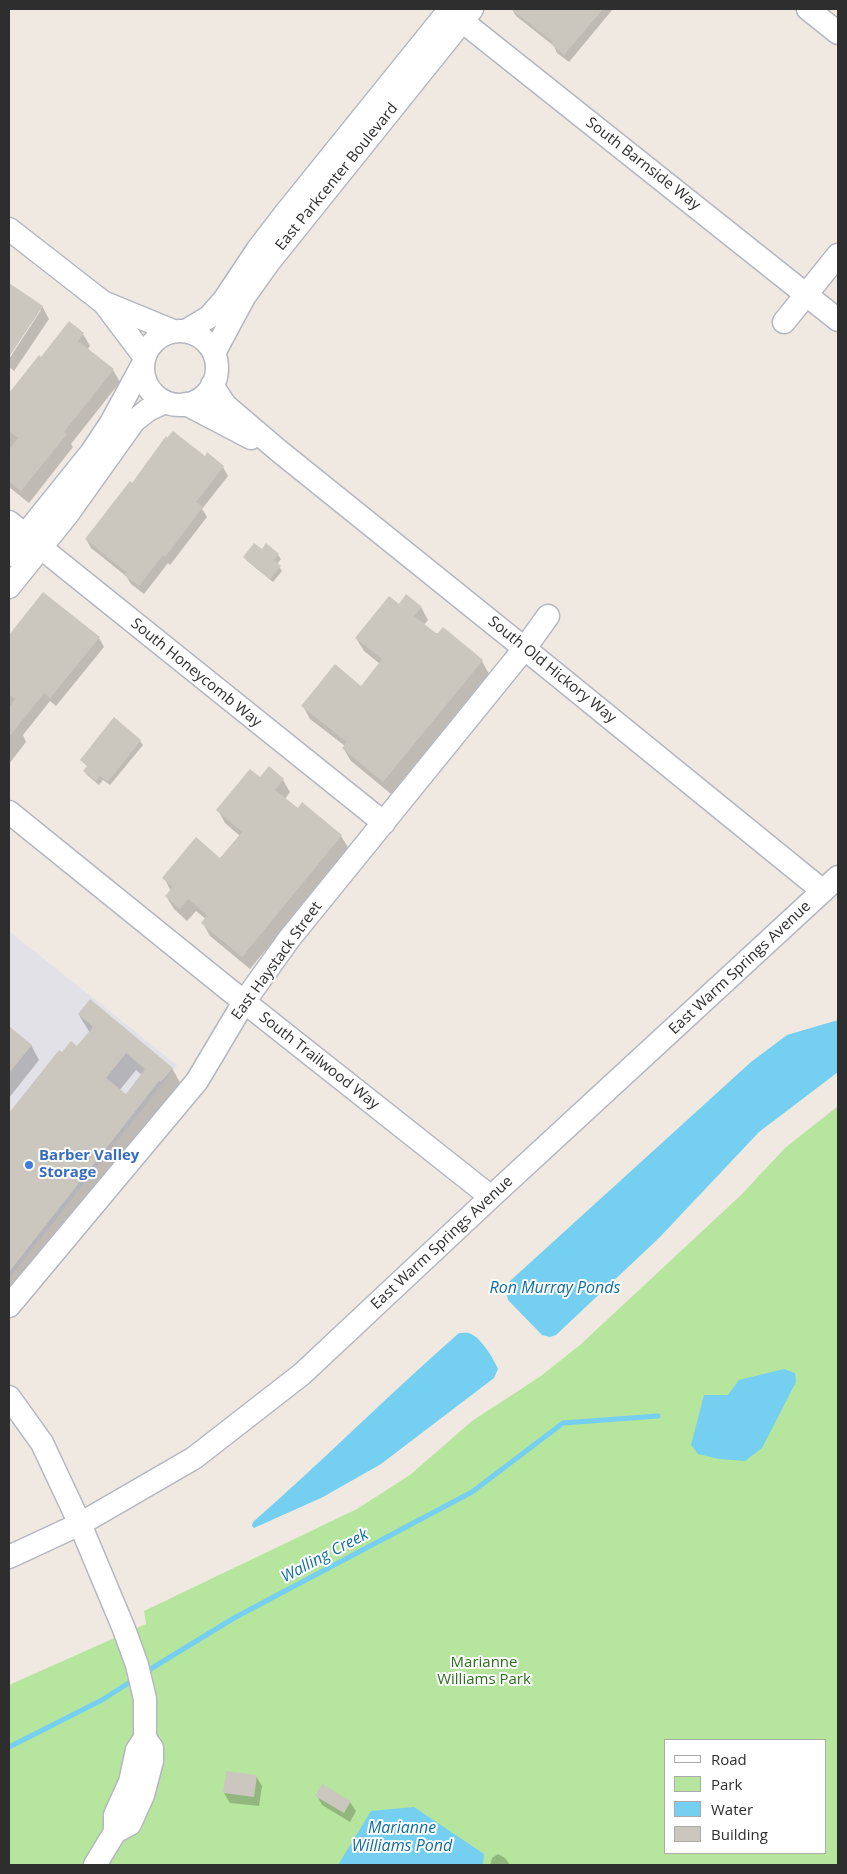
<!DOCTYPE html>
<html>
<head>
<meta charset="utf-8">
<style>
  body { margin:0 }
  #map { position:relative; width:847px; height:1874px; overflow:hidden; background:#efe9e1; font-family:"Open Sans",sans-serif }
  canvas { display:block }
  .frame { position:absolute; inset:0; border:10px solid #2e2e2e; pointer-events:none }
  .legend { position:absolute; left:664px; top:1739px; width:162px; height:115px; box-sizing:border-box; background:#fff; border:1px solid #ababab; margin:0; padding:6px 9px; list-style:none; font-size:15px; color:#2e2e2e }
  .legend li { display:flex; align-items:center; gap:10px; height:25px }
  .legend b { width:25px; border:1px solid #ababab }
</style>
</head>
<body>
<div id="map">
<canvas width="847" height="1874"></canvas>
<div class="frame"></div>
<ul class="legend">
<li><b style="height:6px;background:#fff"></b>Road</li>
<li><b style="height:14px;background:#b6e59e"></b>Park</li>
<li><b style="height:14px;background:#75cff0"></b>Water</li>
<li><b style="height:14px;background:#cbc7bf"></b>Building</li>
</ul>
</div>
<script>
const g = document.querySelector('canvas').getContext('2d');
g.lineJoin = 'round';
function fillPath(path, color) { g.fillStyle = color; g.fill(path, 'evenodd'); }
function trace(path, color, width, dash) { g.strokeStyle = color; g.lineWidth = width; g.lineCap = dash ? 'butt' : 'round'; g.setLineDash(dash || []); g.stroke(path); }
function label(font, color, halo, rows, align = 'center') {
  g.font = font + ' "Open Sans",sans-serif'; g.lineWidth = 4; g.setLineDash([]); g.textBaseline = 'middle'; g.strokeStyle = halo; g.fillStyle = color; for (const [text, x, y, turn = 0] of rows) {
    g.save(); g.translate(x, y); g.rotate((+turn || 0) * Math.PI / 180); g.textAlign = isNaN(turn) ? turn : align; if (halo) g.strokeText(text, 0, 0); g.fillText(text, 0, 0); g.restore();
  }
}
const industrial = new Path2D(`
  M 9,931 L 177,1065 L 9,1279 Z`);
const green = new Path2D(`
  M 838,1106 L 838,1865 L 9,1865 L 9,1685 L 146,1624 L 144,1611 L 357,1509 L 410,1475 L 472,1421 L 541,1376 L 580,1345 L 741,1195 L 785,1148 ZM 666,1740 L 826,1740 L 826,1853 L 666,1853 Z`);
const water = new Path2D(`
  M 838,1020 L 838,1072 L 759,1132 L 659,1238 L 556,1335 L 550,1337 L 542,1335 L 508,1300 L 506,1291 L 510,1281 L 751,1062 L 787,1035 Z
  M 459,1333 C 463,1333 468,1332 471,1334 C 481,1338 494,1359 498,1369 L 494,1378 L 381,1464 L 323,1497 L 254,1528 L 252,1526 L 253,1522 C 323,1461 389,1394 459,1333 Z
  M 784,1369 L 795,1373 L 796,1382 L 762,1448 L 745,1461 L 719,1459 L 698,1454 L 691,1445 L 704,1395 L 728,1395 L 739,1380 Z
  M 414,1807 L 484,1854 L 483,1865 L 338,1865 L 371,1811 Z`);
const shadow = new Path2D(`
  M 512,9 L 613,9 L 569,62 L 557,53 L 554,46 L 516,16 Z
  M 9,285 L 42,306 L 49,319 L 14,371 L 9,367 L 9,359 L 41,310 L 38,310 L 9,354 Z
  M 83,334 L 90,346 L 87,350 L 113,370 L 120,382 L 71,444 L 73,447 L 29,503 L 9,487 L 9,395 L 39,357 L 41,359 Z
  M 207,454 L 223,467 L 228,476 L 202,509 L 207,517 L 170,565 L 168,563 L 144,594 L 131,584 L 126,576 L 91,548 L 86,539 L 133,485 L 205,458 Z
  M 266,545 L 278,555 L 281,559 L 277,564 L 282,571 L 273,582 L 247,561 L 244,557 L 262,550 Z
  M 43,594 L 99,638 L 104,647 L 56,706 L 50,701 L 23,735 L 26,742 L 9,764 L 9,637 Z
  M 399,606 L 421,607 L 428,620 L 424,625 L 436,634 L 482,661 L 489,674 L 391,794 L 351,761 L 343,748 L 345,746 L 310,719 L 303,706 L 361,687 L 380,664 L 364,651 L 356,638 Z
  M 140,741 L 143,745 L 110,785 L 103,780 L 99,785 L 87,775 L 85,771 L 88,767 L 82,761 Z
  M 260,779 L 283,780 L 290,792 L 285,799 L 298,810 L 341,836 L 349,849 L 250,969 L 210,936 L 203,923 L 206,919 L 196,911 L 187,921 L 174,909 L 166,896 L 171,891 L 164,878 L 221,860 L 240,836 L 225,823 L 218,810 Z
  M 79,1015 L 172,1068 L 182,1086 L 9,1302 L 9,1115 L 60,1052 L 62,1054 L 77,1048 L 90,1033 ZM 136,1070 L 142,1075 L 126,1096 L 119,1091 Z
  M 9,1028 L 31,1045 L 39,1060 L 9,1098 Z
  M 256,1776 L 262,1786 L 259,1806 L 230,1803 L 224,1793 Z
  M 317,1796 L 350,1802 L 356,1811 L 350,1822 L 322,1805 Z
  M 498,1854 L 505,1858 L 510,1865 L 490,1865 L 492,1858 Z`);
const stream = new Path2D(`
  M 144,1673 L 234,1618 L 472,1492 L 563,1423 L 658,1416
  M 9,1747 L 102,1700 L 135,1679`);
const building = new Path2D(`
  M 511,9 L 603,9 L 564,55 L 551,44 L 553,42 Z
  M 9,283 L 43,306 L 9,357 Z
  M 69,321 L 84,333 L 78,341 L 114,369 L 64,432 L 67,434 L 21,491 L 9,481 L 9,450 L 18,438 L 9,431 L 9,393 L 39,355 L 41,357 Z
  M 173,431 L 205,456 L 207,452 L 224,466 L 196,502 L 203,507 L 165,557 L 163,555 L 139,586 L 124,575 L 126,572 L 85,539 L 130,481 L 132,483 L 166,436 L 167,438 Z
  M 254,543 L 262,549 L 266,543 L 279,554 L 274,560 L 281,566 L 270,579 L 243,557 Z
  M 43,592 L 100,637 L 50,698 L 44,693 L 9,737 L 9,708 L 15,699 L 9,694 L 9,635 Z
  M 406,594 L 422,607 L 414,616 L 436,633 L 438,633 L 443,627 L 483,660 L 383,782 L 342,748 L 347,742 L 301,706 L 335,664 L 361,686 L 382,659 L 355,638 L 389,596 L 399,604 Z
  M 114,717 L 141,740 L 108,782 L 100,776 L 96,781 L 83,771 L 87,766 L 80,760 Z
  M 269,766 L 284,779 L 275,790 L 298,808 L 302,802 L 342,835 L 242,957 L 201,923 L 207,915 L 188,899 L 180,909 L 165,896 L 173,887 L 162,878 L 196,837 L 220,858 L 242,832 L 216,810 L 250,769 L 260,777 Z
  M 90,999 L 173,1068 L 161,1082 L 159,1081 L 9,1272 L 9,1113 L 59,1050 L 62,1052 L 71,1041 L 77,1046 L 93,1027 L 78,1014 ZM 126,1053 L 145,1069 L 126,1094 L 106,1078 Z
  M 9,1026 L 32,1045 L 9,1073 Z
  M 226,1771 L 257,1775 L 254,1797 L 223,1793 Z
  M 322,1784 L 351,1801 L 344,1813 L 315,1796 Z`);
const minor = new Path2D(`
  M 447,9 L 838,320
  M 808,9 L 838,33
  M 9,229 L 104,303 L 144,356
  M 105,303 L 173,331
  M 784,322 L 838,255
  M143 368a37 37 0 1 1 74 0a37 37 0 1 1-74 0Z
  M 186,331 L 209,317 L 224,300 L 258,249 L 284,215 L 450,9
  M 214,353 L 244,297 L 269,262 L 472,9
  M 212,385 L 225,405 L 279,451 L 540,661 L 823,891
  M 186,404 L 251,438
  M 9,522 L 384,823
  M 9,555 L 91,453 L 111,423 L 143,364
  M 9,587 L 67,515 L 134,421 L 148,410 L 165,402
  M 9,812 L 228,989 L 491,1197
  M 9,1306 L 197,1081 L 244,1002 L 289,939 L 525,648 L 548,616
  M 9,1397 L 42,1443 L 80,1524 L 124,1629 L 137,1665 L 145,1699 L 145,1738 L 137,1750 L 130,1782 L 115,1815 L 115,1832 L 95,1865
  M 9,1557 L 80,1524 L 194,1458 L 302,1374 L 491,1197 L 838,877
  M 115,1832 L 130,1824 L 143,1795 L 152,1761 L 152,1748 L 145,1738`);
const markers = [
  [29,1165,5,"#3f7fe0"]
];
const streetNames = [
  ["South Barnside Way",643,164,38],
  ["East Parkcenter Boulevard",337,177,-51],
  ["South Old Hickory Way",552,670,39],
  ["South Honeycomb Way",196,673,39],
  ["East Haystack Street",277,961,-54],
  ["East Warm Springs Avenue",740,968,-43],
  ["South Trailwood Way",319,1061,38],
  ["East Warm Springs Avenue",442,1243,-43]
];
const shopNames = [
  ["Barber Valley",39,1156],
  ["Storage",39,1173]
];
const parkNames = [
  ["Marianne",484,1663],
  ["Williams Park",484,1680]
];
const waterNames = [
  ["Ron Murray Ponds",555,1288],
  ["Walling Creek",325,1556,-28],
  ["Marianne",402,1828],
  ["Williams Pond",402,1846]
];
fillPath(industrial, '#e3e1e8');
fillPath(green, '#b6e59e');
fillPath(water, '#75cff0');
fillPath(shadow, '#0003');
trace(stream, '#75cff0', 5);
fillPath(building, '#cbc7bf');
trace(minor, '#b4b7c1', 25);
trace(minor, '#fff', 22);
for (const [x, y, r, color] of markers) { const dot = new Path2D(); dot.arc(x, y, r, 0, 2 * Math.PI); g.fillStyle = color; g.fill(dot); trace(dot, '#fff', 2); }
label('15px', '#2e2e2e', '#fff', streetNames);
label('bold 15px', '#366cbe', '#fff', shopNames, 'left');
label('15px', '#2c6e1b', '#fff', parkNames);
label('italic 16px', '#0d6fa3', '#fff', waterNames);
</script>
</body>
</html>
